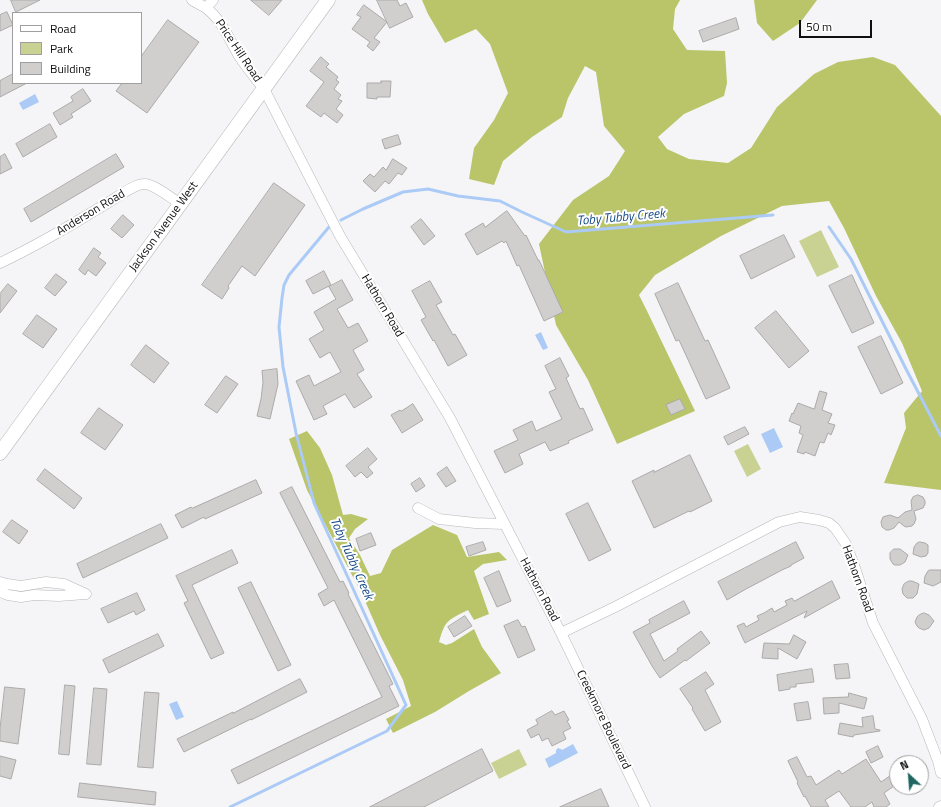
<!DOCTYPE html>
<html>
<head>
<meta charset="utf-8">
<style>
  body { margin:0 }
  #map { position:relative; width:941px; height:807px; overflow:hidden; background:#f5f5f7; font-family:"Titillium Web",sans-serif }
  canvas { display:block }
  .legend { position:absolute; left:12px; top:12px; width:130px; height:72px; box-sizing:border-box; background:#fff; border:1px solid #9f9f9f; margin:0; padding:5px 7px; list-style:none; font-size:12px; color:#0f0f10 }
  .legend li { display:flex; align-items:center; gap:8px; height:20px }
  .legend b { width:20px; border:1px solid #9f9f9f }
  .north { position:absolute; left:889px; top:755px; width:40px; height:40px; box-sizing:border-box; background:#fff; border:1px solid #9f9f9f; border-radius:50%; rotate:334deg; font-size:11px; font-weight:700; line-height:16px; text-align:center; color:#0f0f10 }
  .north::after { content:''; display:block; margin:auto; width:14px; height:18px; background:#1d6760; clip-path:polygon(50% 0,100% 100%,50% 72%,0 100%) }
  .scale { position:absolute; left:799px; top:20px; width:73px; height:18px; box-sizing:border-box; border:2px solid #0f0f10; border-top:0; padding-left:5px; font-size:12px; line-height:14px; white-space:nowrap; color:#0f0f10; -webkit-text-stroke:3px #fff; paint-order:stroke }
</style>
</head>
<body>
<div id="map">
<canvas width="941" height="807"></canvas>
<ul class="legend">
<li><b style="height:5px;background:#fff"></b>Road</li>
<li><b style="height:11px;background:#cad293"></b>Park</li>
<li><b style="height:11px;background:#d1cfce"></b>Building</li>
</ul>
<div class="north">N</div>
<div class="scale">50 m</div>
</div>
<script>
const g = document.querySelector('canvas').getContext('2d');
g.lineJoin = 'round';
function fillPath(path, color) { g.fillStyle = color; g.fill(path, 'evenodd'); }
function trace(path, color, width, dash) { g.strokeStyle = color; g.lineWidth = width; g.lineCap = dash ? 'butt' : 'round'; g.setLineDash(dash || []); g.stroke(path); }
function label(font, color, halo, rows, align = 'center') {
  g.font = font + ' "Titillium Web",sans-serif'; g.lineWidth = 4; g.setLineDash([]); g.textBaseline = 'middle'; g.strokeStyle = halo; g.fillStyle = color; for (const [text, x, y, turn = 0] of rows) {
    g.save(); g.translate(x, y); g.rotate((+turn || 0) * Math.PI / 180); g.textAlign = isNaN(turn) ? turn : align; if (halo) g.strokeText(text, 0, 0); g.fillText(text, 0, 0); g.restore();
  }
}
const green = new Path2D(`
  M 821,230 L 839,267 L 817,277 L 799,241 Z
  M 748,444 L 761,469 L 747,477 L 734,451 Z
  M 519,749 L 527,765 L 499,779 L 491,763 Z`);
const forest = new Path2D(`
  M 422,0 L 680,0 L 675,9 L 673,29 L 687,50 L 725,51 L 727,83 L 724,96 L 684,114 L 658,137 L 667,149 L 689,159 L 728,163 L 751,148 L 777,107 L 814,74 L 838,62 L 873,57 L 895,65 L 941,116 L 941,490 L 884,483 L 906,428 L 904,413 L 922,391 L 902,343 L 876,296 L 844,228 L 829,201 L 782,206 L 721,236 L 655,275 L 639,295 L 648,313 L 695,411 L 617,444 L 588,380 L 556,325 L 539,244 L 573,200 L 609,176 L 625,151 L 604,126 L 596,72 L 585,66 L 568,98 L 562,117 L 532,137 L 503,161 L 494,185 L 469,179 L 474,148 L 494,120 L 508,93 L 490,44 L 476,29 L 445,43 L 428,14 Z
  M 754,0 L 817,0 L 800,23 L 773,41 L 757,23 Z
  M 307,431 L 320,448 L 332,475 L 343,515 L 351,514 L 368,519 L 355,529 L 349,538 L 360,555 L 370,576 L 381,573 L 392,550 L 433,525 L 457,535 L 467,557 L 499,552 L 507,560 L 483,564 L 474,571 L 489,614 L 474,620 L 468,610 C 448,620 445,620 439,642 L 446,645 L 452,643 L 474,629 L 482,647 L 501,673 L 469,691 L 435,712 L 393,733 L 386,719 L 411,706 L 403,680 L 380,635 L 362,594 L 307,490 L 289,439 Z`);
const water = new Path2D(`
  M 35,94 L 39,102 L 23,110 L 19,103 Z
  M 541,332 L 548,348 L 543,350 L 535,335 Z
  M 774,428 L 783,447 L 770,453 L 761,434 Z
  M 177,701 L 184,717 L 176,720 L 169,704 Z
  M 573,744 L 578,753 L 549,768 L 545,759 L 556,753 L 556,750 L 558,748 L 561,749 L 562,750 Z`);
const stream = new Path2D(`
  M 341,220 L 363,209 L 403,192 L 428,189 L 458,196 L 500,201 L 522,212 L 566,232 L 773,215
  M 829,227 L 851,259 L 906,369 L 941,436
  M 230,807 L 387,731 L 406,705 L 314,503 L 296,433 L 283,367 L 279,327 L 282,298 L 284,285 L 289,275 L 329,227`);
const building = new Path2D(`
  M 11,0 L 40,0 L 16,12 Z
  M 251,0 L 282,0 L 269,15 Z
  M 377,0 L 397,0 L 400,6 L 406,3 L 413,17 L 390,28 Z
  M 364,5 L 387,22 L 374,38 L 380,42 L 373,51 L 367,46 L 370,42 L 352,29 L 361,17 L 357,15 Z
  M 7,12 L 13,25 L 0,31 L 0,15 Z
  M 736,18 L 739,29 L 703,42 L 699,31 Z
  M 168,20 L 199,42 L 147,113 L 116,91 L 122,83 L 141,83 L 141,57 Z
  M 321,57 L 329,64 L 326,67 L 338,77 L 336,80 L 339,82 L 334,89 L 341,95 L 338,99 L 342,101 L 336,109 L 343,115 L 337,123 L 324,113 L 321,117 L 306,106 L 324,82 L 310,71 Z
  M 13,74 L 13,83 L 27,83 L 0,97 L 0,81 Z
  M 381,81 L 391,81 L 390,97 L 377,97 L 377,99 L 367,98 L 367,83 L 381,83 Z
  M 83,89 L 91,101 L 71,114 L 73,117 L 60,125 L 53,113 L 73,101 L 71,97 Z
  M 50,124 L 57,137 L 23,157 L 16,144 Z
  M 398,135 L 401,144 L 385,149 L 382,140 Z
  M 5,154 L 12,168 L 0,174 L 0,157 Z
  M 116,154 L 124,167 L 31,222 L 24,209 Z
  M 393,159 L 407,168 L 402,175 L 398,173 L 389,184 L 385,181 L 375,192 L 363,181 L 370,174 L 374,177 L 383,167 L 386,170 Z
  M 274,183 L 305,205 L 255,276 L 242,266 L 228,286 L 229,288 L 222,299 L 202,285 Z
  M 507,211 L 525,236 L 526,235 L 538,260 L 539,260 L 563,312 L 544,321 L 519,265 L 517,266 L 506,241 L 504,243 L 502,241 L 477,255 L 465,234 L 483,223 L 485,227 Z
  M 123,215 L 134,225 L 122,238 L 111,229 Z
  M 421,219 L 435,236 L 424,245 L 411,227 Z
  M 784,235 L 795,257 L 751,279 L 740,256 Z
  M 94,248 L 101,253 L 98,257 L 106,263 L 96,276 L 88,270 L 85,275 L 79,270 Z
  M 324,271 L 331,285 L 313,294 L 306,281 Z
  M 56,274 L 67,282 L 55,296 L 45,288 Z
  M 852,275 L 874,323 L 852,333 L 829,286 Z
  M 342,280 L 353,300 L 337,309 L 348,328 L 358,323 L 368,341 L 353,350 L 364,370 L 357,374 L 372,397 L 354,408 L 345,394 L 323,406 L 327,414 L 314,420 L 296,381 L 309,375 L 314,386 L 341,372 L 330,352 L 320,358 L 309,339 L 324,330 L 314,312 L 336,299 L 329,287 Z
  M 430,281 L 442,302 L 436,305 L 453,335 L 455,334 L 467,355 L 448,366 L 434,340 L 433,341 L 421,320 L 426,317 L 412,291 Z
  M 678,283 L 705,341 L 708,340 L 730,388 L 706,399 L 679,340 L 676,341 L 655,294 Z
  M 8,284 L 17,291 L 0,313 L 0,294 Z
  M 776,311 L 809,351 L 789,368 L 755,328 Z
  M 37,315 L 57,329 L 43,348 L 23,334 Z
  M 881,336 L 903,383 L 881,394 L 858,347 Z
  M 146,345 L 169,363 L 154,383 L 131,365 Z
  M 560,358 L 569,376 L 566,378 L 580,409 L 583,408 L 593,430 L 568,441 L 569,443 L 550,451 L 545,442 L 519,454 L 523,464 L 505,473 L 494,451 L 518,440 L 513,430 L 532,421 L 536,431 L 562,419 L 549,392 L 556,389 L 545,366 Z
  M 277,369 L 278,384 L 270,419 L 257,416 L 261,399 L 263,382 L 262,371 Z
  M 226,376 L 238,384 L 217,413 L 205,405 Z
  M 820,391 L 827,393 L 822,410 L 832,414 L 828,423 L 835,425 L 831,435 L 828,433 L 824,443 L 820,442 L 815,456 L 805,452 L 804,454 L 797,452 L 803,435 L 799,433 L 801,426 L 789,421 L 792,413 L 793,414 L 798,403 L 814,409 Z
  M 680,399 L 685,409 L 671,415 L 666,405 Z
  M 413,404 L 423,420 L 402,433 L 391,415 L 400,410 L 401,411 Z
  M 99,408 L 123,425 L 105,450 L 81,433 Z
  M 745,427 L 749,434 L 728,445 L 724,437 Z
  M 368,448 L 377,459 L 368,467 L 373,473 L 367,478 L 361,472 L 355,477 L 346,466 Z
  M 690,455 L 712,501 L 690,512 L 689,511 L 654,528 L 632,481 L 654,470 L 654,472 Z
  M 447,467 L 456,481 L 446,487 L 437,474 Z
  M 45,469 L 82,498 L 74,509 L 37,480 Z
  M 420,478 L 425,486 L 416,492 L 411,484 Z
  M 256,480 L 262,493 L 205,519 L 204,517 L 182,528 L 175,515 L 191,507 L 192,508 Z
  M 292,487 L 340,582 L 343,581 L 349,593 L 348,594 L 393,684 L 389,686 L 399,706 L 238,784 L 231,770 L 382,697 L 334,600 L 324,606 L 318,594 L 328,588 L 280,493 Z
  M 918,495 L 923,497 L 925,501 L 925,504 L 923,508 L 914,511 L 916,519 L 914,524 L 912,526 L 906,527 L 904,526 L 899,522 L 894,528 L 889,530 L 886,530 L 882,527 L 881,522 L 883,517 L 886,516 L 890,515 L 898,518 L 905,512 L 912,510 L 911,501 L 913,497 Z
  M 588,503 L 611,550 L 589,561 L 566,514 Z
  M 12,520 L 28,531 L 19,544 L 3,532 Z
  M 161,524 L 168,538 L 83,578 L 77,564 Z
  M 371,533 L 376,545 L 360,551 L 356,539 Z
  M 483,542 L 486,550 L 469,556 L 466,547 Z
  M 796,542 L 804,558 L 791,565 L 791,566 L 782,570 L 746,589 L 727,600 L 718,582 Z
  M 920,542 L 925,543 L 928,545 L 928,553 L 926,556 L 921,557 L 913,554 L 914,547 L 917,543 Z
  M 894,549 L 900,549 L 908,555 L 905,562 L 900,565 L 895,565 L 893,564 L 890,559 L 890,553 Z
  M 232,550 L 238,563 L 192,585 L 224,653 L 211,659 L 184,603 L 188,601 L 176,576 Z
  M 930,570 L 941,570 L 941,582 L 933,586 L 924,583 L 925,576 L 928,571 Z
  M 499,571 L 511,601 L 497,607 L 484,578 Z
  M 832,581 L 840,598 L 804,618 L 807,611 L 745,643 L 737,626 L 744,623 L 746,627 L 759,620 L 757,616 L 764,613 L 772,608 L 774,612 L 787,605 L 785,601 L 792,598 L 794,601 Z
  M 909,581 L 912,581 L 919,584 L 917,594 L 913,598 L 907,598 L 903,594 L 902,589 L 904,584 Z
  M 251,582 L 291,665 L 278,671 L 238,588 Z
  M 137,593 L 145,610 L 136,615 L 134,611 L 108,623 L 101,609 Z
  M 684,601 L 690,613 L 650,634 L 664,661 L 678,651 L 677,649 L 701,631 L 710,643 L 686,661 L 685,660 L 660,678 L 652,666 L 633,632 L 650,623 L 649,620 Z
  M 924,613 L 929,615 L 934,621 L 929,628 L 924,630 L 919,628 L 917,626 L 915,622 L 917,617 L 919,615 Z
  M 465,616 L 472,626 L 454,637 L 448,627 Z
  M 518,620 L 522,627 L 525,626 L 535,650 L 518,658 L 504,626 Z
  M 158,634 L 164,646 L 109,673 L 103,660 Z
  M 794,635 L 806,642 L 797,659 L 778,648 L 778,659 L 762,658 L 764,643 L 789,644 Z
  M 848,664 L 850,678 L 836,679 L 834,665 Z
  M 812,669 L 814,682 L 796,684 L 796,687 L 790,687 L 790,689 L 779,691 L 777,675 Z
  M 706,672 L 714,684 L 705,690 L 721,722 L 705,731 L 692,709 L 693,708 L 680,689 Z
  M 300,679 L 307,692 L 251,720 L 251,719 L 184,752 L 177,739 L 233,712 L 233,713 Z
  M 65,685 L 75,686 L 69,755 L 59,754 Z
  M 5,687 L 25,689 L 18,744 L 0,741 L 0,729 Z
  M 94,688 L 107,689 L 101,765 L 87,764 Z
  M 145,692 L 159,693 L 153,768 L 138,767 Z
  M 849,693 L 867,698 L 864,709 L 839,703 L 839,713 L 824,714 L 823,698 L 848,697 Z
  M 808,702 L 811,719 L 797,721 L 794,704 Z
  M 552,711 L 555,715 L 564,711 L 569,720 L 567,721 L 571,728 L 563,732 L 566,739 L 552,746 L 548,738 L 542,741 L 539,734 L 531,738 L 527,730 L 538,724 L 536,720 Z
  M 873,716 L 875,729 L 880,730 L 880,731 L 854,735 L 853,737 L 838,734 L 840,723 L 863,727 L 862,718 Z
  M 878,746 L 883,757 L 871,763 L 866,752 Z
  M 482,749 L 493,771 L 424,807 L 370,807 Z
  M 0,756 L 16,760 L 11,779 L 0,776 Z
  M 797,757 L 807,777 L 811,776 L 816,785 L 839,770 L 842,774 L 866,759 L 881,782 L 897,771 L 897,784 L 884,793 L 890,804 L 886,807 L 874,807 L 872,802 L 865,807 L 851,807 L 839,791 L 825,800 L 829,807 L 811,807 L 805,796 L 804,797 L 797,783 L 798,782 L 788,761 Z
  M 80,783 L 156,792 L 155,805 L 78,797 Z
  M 601,789 L 609,807 L 560,807 Z`);
const street = new Path2D(`
  M 192,0 C 196,3 202,5 206,8 C 222,20 229,39 239,56 C 247,68 255,78 264,89 L 340,236 L 450,418 L 561,633 L 645,807
  M 206,8 L 213,0
  M 0,263 C 36,246 70,226 104,205 C 114,200 133,184 144,184 C 153,183 172,199 181,204
  M 418,508 L 439,519 L 475,523 L 504,524
  M 0,582 L 7,584 L 21,586 L 46,582 L 64,584 L 86,594
  M 0,592 L 8,595 L 21,597 L 34,595 L 59,596 L 85,594
  M 561,633 L 615,607 L 779,522 L 800,517 L 819,520 L 829,523 L 835,528 L 846,544 L 855,568 L 873,623 L 922,719 L 938,761 L 941,773
  M 939,807 L 941,806`);
const secondary = new Path2D(`
  M 0,453 L 328,0`);
const streetNames = [
  ["Price Hill Road",238,51,56],
  ["Anderson Road",91,213,-31],
  ["Jackson Avenue West",164,227,-54],
  ["Hathorn Road",382,306,59],
  ["Hathorn Road",857,579,70],
  ["Hathorn Road",539,590,62],
  ["Creekmore Boulevard",603,720,64]
];
const waterNames = [
  ["Toby Tubby Creek",621,218,-5],
  ["Toby Tubby Creek",351,559,66]
];
fillPath(green, '#cad293');
fillPath(forest, '#bac468');
fillPath(water, '#abcbf6');
trace(stream, '#abcbf6', 3);
fillPath(building, '#d1cfce');
trace(building, '#abaaa9', 1);
trace(street, '#b6b7b9', 11);
trace(secondary, '#b6b7b9', 15);
trace(street, '#fff', 10);
trace(secondary, '#fff', 14);
label('12px', '#0f0f10', '#fff', streetNames);
label('italic 13px', '#164a89', '#fff', waterNames);
</script>
</body>
</html>
